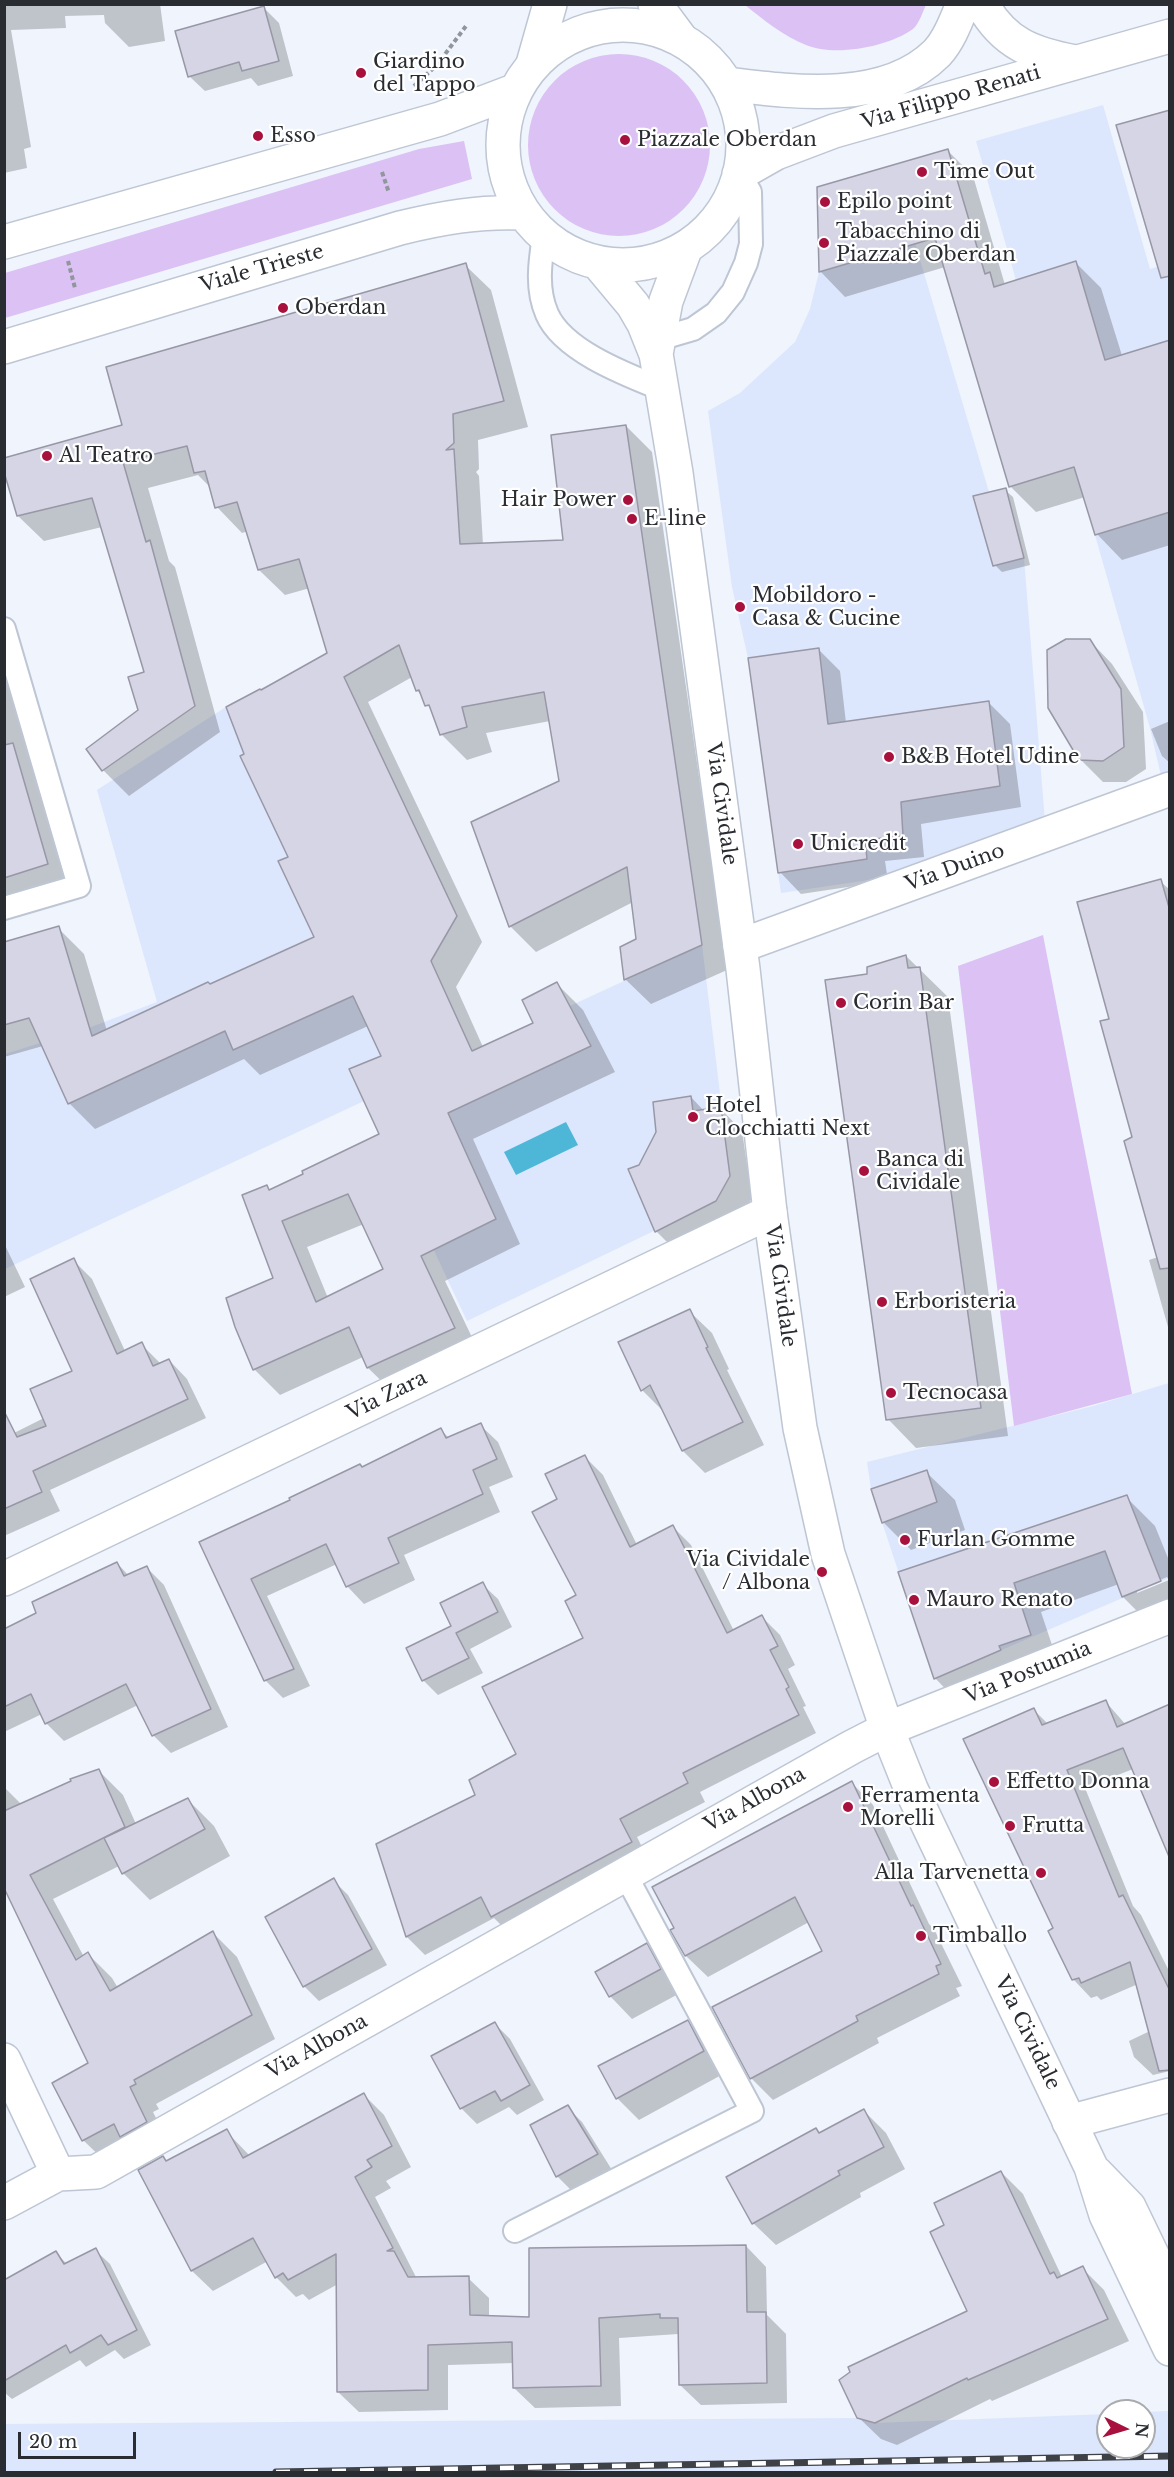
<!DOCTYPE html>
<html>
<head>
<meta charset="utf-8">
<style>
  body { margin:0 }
  #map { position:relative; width:1174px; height:2477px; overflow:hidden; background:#eff4fd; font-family:"Libre Baskerville",serif }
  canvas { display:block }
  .frame { position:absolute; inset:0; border:6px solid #292c31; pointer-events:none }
  .north { position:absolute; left:1096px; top:2399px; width:60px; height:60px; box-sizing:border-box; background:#fff; border:2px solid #a9abad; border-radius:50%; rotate:95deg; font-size:16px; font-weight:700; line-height:24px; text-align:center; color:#292c31 }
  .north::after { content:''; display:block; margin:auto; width:21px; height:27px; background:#a8113d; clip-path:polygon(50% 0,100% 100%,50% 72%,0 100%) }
  .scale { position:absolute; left:18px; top:2432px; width:118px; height:27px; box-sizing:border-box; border:3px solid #292c31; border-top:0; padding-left:8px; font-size:18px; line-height:21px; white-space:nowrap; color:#292c31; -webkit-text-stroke:4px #fff; paint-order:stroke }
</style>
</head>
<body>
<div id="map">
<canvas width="1174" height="2477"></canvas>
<div class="frame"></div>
<div class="north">N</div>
<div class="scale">20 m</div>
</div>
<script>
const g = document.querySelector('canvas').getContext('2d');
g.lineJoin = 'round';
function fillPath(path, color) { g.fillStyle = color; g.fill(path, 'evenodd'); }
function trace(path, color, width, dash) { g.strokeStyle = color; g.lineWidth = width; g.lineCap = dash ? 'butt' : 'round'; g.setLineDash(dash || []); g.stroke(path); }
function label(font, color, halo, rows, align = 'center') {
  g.font = font + ' "Libre Baskerville",serif'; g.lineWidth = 4.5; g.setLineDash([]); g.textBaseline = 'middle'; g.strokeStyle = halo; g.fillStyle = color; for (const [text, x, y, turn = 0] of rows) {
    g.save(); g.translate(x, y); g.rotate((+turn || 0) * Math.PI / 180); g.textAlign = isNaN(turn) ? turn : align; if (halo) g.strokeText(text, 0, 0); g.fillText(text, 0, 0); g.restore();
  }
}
const built = new Path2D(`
  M 1103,105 L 1150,269 L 1169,263 L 1170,773 L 1161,776 L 1150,728 L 1095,535 L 1016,280 L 976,141 Z
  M 915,243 L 989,492 L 973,497 L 993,565 L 1024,558 L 1045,822 L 876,879 L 781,893 L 748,658 L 732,587 L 708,411 L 740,393 L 795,342 L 810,309 L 819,272 Z
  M 280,679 L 442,1065 L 702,945 L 730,1176 L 716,1201 L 467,1321 L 364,1101 L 5,1269 L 5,1054 L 91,1027 L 157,1002 L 97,790 L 232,703 Z
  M 1169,1383 L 1169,1578 L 934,1679 L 871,1489 L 867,1462 L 1093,1406 Z
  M 1169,2411 L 1170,2472 L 5,2472 L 4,2424 L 857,2418 L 875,2423 L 1108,2414 L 1108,2447 L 1144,2447 L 1144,2412 Z`);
const green = new Path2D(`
  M 745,5 L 926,5 C 923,11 919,24 913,29 C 888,47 835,57 806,45 C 783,36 764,20 745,5 Z
  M528 145a91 91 0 1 1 182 0a91 91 0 1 1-182 0Z
  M 464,141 L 472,179 L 5,318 L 5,273 L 419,149 Z
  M 1043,935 L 1132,1394 L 1014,1426 L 958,966 Z`);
const water = new Path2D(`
  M 566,1122 L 578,1145 L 516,1175 L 504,1152 Z`);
const shadow = new Path2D(`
  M 4,4 L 160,4 L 165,41 L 129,47 L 105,23 L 104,15 L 65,16 L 66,28 L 11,30 L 31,147 L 24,149 L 27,168 L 4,173 Z
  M 264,8 L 279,23 L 293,76 L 258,86 L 251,78 L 205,91 L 189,76 Z
  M 948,151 L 973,176 L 1005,285 L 1076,263 L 1101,288 L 1170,510 L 1170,545 L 1122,560 L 1097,534 L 1085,497 L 1036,512 L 1011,487 L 945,267 L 845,297 L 820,271 Z
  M 465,265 L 491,290 L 528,427 L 478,440 L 479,469 L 476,472 L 479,476 L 483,545 L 565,541 L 626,426 L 652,452 L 727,970 L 651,1004 L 625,979 L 638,940 L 633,902 L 536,952 L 510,926 L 473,823 L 561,782 L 550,721 L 486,733 L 492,752 L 467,760 L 441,734 L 432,711 L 417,690 L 412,677 L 368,702 L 482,942 L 456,987 L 483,1047 L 535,1023 L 557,984 L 583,1010 L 615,1072 L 473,1139 L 520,1244 L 445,1281 L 480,1354 L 394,1393 L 368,1368 L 363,1357 L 280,1395 L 254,1369 L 275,1278 L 267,1187 L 270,1191 L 381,1135 L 383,1057 L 368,1026 L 260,1075 L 244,1059 L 95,1129 L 69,1103 L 43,1046 L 4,1057 L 4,943 L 58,928 L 84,954 L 107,1031 L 316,937 L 290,857 L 245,755 L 261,692 L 329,653 L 310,588 L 285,595 L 259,570 L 248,531 L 242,533 L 217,507 L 212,489 L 198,475 L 148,488 L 169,561 L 175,567 L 220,732 L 129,796 L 103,770 L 88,749 L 139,711 L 146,673 L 102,527 L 44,541 L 18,516 L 4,466 L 124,426 ZM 364,1224 L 385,1270 L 328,1298 L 307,1247 Z
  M 1005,490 L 1013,497 L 1030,565 L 1002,572 L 995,565 Z
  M 1090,641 L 1112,664 L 1143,712 L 1146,769 L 1126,782 L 1103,782 L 1080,759 Z
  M 4,646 L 76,893 L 4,914 Z
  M 819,650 L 840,671 L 846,723 L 988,702 L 1010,724 L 1021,807 L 921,824 L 924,857 L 885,861 L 888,881 L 801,894 L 780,872 Z
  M 1170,721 L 1170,763 L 1162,756 L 1151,729 Z
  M 1160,881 L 1170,890 L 1170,1334 L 1149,1260 L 1158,1257 L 1111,1020 Z
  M 906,956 L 948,997 L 1008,1436 L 916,1448 L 888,1419 L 869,975 Z
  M 691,1097 L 704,1111 L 720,1108 L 742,1131 L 752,1198 L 738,1223 L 678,1253 L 656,1231 L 640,1166 Z
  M 4,1243 L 25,1287 L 4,1297 Z
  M 73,1260 L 92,1279 L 125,1351 L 141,1344 L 161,1364 L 169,1360 L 187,1379 L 206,1418 L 50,1490 L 60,1511 L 4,1536 L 4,1438 L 44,1418 L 74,1371 Z
  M 689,1311 L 712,1333 L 729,1369 L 727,1370 L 764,1445 L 705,1473 L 683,1451 L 664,1412 L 642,1390 Z
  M 480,1425 L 498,1442 L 513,1477 L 489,1487 L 500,1512 L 404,1555 L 415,1580 L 364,1604 L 347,1586 L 337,1564 L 267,1596 L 310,1686 L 283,1698 L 265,1680 L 201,1543 L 441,1430 L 449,1438 Z
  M 585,1457 L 603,1475 L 637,1545 L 673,1527 L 691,1545 L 734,1631 L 762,1617 L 780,1635 L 795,1665 L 788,1669 L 806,1706 L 803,1707 L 816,1733 L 700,1792 L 705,1802 L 637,1837 L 649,1861 L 511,1935 L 494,1918 L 425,1955 L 407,1937 L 378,1844 L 477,1796 L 518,1755 L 585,1639 L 559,1500 Z
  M 926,1472 L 955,1500 L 965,1530 L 911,1550 L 883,1522 Z
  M 1126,1497 L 1155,1526 L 1170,1563 L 1170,1618 L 1151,1625 L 1123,1597 L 1119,1584 L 1041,1612 L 1058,1663 L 963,1707 L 935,1678 L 900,1573 ZM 1167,1577 L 1169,1580 L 1137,1593 L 1137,1590 Z
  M 117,1563 L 129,1576 L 147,1568 L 164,1585 L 228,1727 L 171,1753 L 153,1735 L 138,1705 L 64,1741 L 46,1723 L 42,1714 L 4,1732 L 4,1631 L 38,1614 Z
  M 482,1584 L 498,1599 L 512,1627 L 470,1649 L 483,1673 L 438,1695 L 423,1680 L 453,1626 Z
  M 1106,1702 L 1126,1725 L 1170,1705 L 1170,1858 L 1133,1769 L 1085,1788 L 1133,1906 L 1141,1915 L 1170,1973 L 1170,2071 L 1153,2075 L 1134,2057 L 1129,2041 L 1150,2031 L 1138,1984 L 1101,2000 L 1097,1996 L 1091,1998 L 1073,1979 L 1055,1929 L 1034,1710 L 1048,1724 Z
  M 99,1771 L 123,1795 L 136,1824 L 188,1800 L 214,1826 L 230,1856 L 150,1900 L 123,1873 L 119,1866 L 53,1899 L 84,1957 L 88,1954 L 112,1978 L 118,1988 L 213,1933 L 237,1957 L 275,2039 L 156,2104 L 159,2109 L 153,2112 L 170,2146 L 108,2164 L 84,2141 L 54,2084 L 90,2064 L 4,1885 L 4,1787 L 22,1805 Z
  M 852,1783 L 873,1805 L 929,1924 L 934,1929 L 962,1986 L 956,1988 L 960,1996 L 877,2038 L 879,2043 L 773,2100 L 751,2078 L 824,1952 L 809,1922 L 708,1977 L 686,1956 Z
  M 333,1880 L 348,1895 L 387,1965 L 319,2001 L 304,1986 Z
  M 646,1945 L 669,1967 L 682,1992 L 632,2019 L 610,1996 L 597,1972 Z
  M 687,2021 L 710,2044 L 725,2073 L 639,2120 L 617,2098 Z
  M 494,2023 L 510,2039 L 544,2100 L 517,2115 L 509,2107 L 477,2124 L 462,2109 L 433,2057 Z
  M 364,2095 L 384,2115 L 411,2167 L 386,2181 L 391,2188 L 375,2197 L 417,2279 L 468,2278 L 489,2298 L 489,2317 L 531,2319 L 746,2246 L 766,2267 L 767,2315 L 786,2334 L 787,2403 L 701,2405 L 680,2385 L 678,2334 L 619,2338 L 621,2406 L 535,2408 L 514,2388 L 514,2363 L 448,2365 L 448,2410 L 359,2412 L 338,2392 L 338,2284 L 309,2300 L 303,2294 L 296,2297 L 276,2277 L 268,2261 L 213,2291 L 192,2271 L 140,2170 L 163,2158 L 167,2162 L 226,2131 L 250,2156 Z
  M 567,2107 L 582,2122 L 612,2170 L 572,2191 L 557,2176 Z
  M 864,2111 L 886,2133 L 905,2169 L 860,2193 L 861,2197 L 776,2245 L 753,2223 L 820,2135 Z
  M 1001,2172 L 1023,2194 L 1062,2277 L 1082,2268 L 1104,2290 L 1129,2341 L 992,2401 L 990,2399 L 897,2445 L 881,2439 L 858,2417 L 969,2312 Z
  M 95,2250 L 110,2264 L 151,2345 L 124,2359 L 115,2350 L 86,2367 L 80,2360 L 12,2399 L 4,2392 L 4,2280 L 56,2253 L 67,2264 Z`);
const building = new Path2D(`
  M 264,6 L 279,61 L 242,71 L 239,62 L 188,77 L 175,31 Z
  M 1170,110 L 1170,276 L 1161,278 L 1116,125 Z
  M 948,149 L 985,274 L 990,272 L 994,287 L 1076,261 L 1105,360 L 1170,340 L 1170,512 L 1095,535 L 1074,467 L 1009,487 L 935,238 L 819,272 L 817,187 Z
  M 466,263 L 504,401 L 453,414 L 454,443 L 446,450 L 454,449 L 460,544 L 563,540 L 551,435 L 626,425 L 702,945 L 624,980 L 620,947 L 636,939 L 627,867 L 509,927 L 471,822 L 559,781 L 544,692 L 462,707 L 467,727 L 440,735 L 429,705 L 425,706 L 419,690 L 416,691 L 399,645 L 344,677 L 457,916 L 431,961 L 472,1051 L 533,1023 L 522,1000 L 557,982 L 591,1046 L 448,1113 L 496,1219 L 421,1256 L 455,1328 L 367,1368 L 349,1327 L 253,1370 L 235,1327 L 226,1298 L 273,1278 L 242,1195 L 267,1185 L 269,1190 L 303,1174 L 302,1171 L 379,1134 L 349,1069 L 381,1056 L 353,996 L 233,1050 L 225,1031 L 68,1104 L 29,1018 L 4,1025 L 4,942 L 59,926 L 92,1036 L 208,982 L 210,984 L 314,937 L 278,861 L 288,857 L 240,756 L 244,754 L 226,707 L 260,689 L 261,690 L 327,653 L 299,559 L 258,570 L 237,502 L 215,508 L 205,471 L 194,473 L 187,446 L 123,462 L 146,542 L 150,540 L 195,706 L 102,771 L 86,749 L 138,710 L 128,677 L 144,672 L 92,498 L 17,516 L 4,472 L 4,458 L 122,425 L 106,367 ZM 348,1194 L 383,1269 L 316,1302 L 282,1221 Z
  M 1006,488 L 1024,558 L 993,566 L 973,496 Z
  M 1066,639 L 1090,639 L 1121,689 L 1124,747 L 1103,761 L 1079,760 L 1048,708 L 1047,650 Z
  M 819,648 L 828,724 L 989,701 L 1000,786 L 901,802 L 903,836 L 865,840 L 867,859 L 778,873 L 748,658 Z
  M 13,743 L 48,864 L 4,878 L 4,745 Z
  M 1161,879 L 1170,911 L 1170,1268 L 1160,1269 L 1124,1141 L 1132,1137 L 1100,1021 L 1109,1019 L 1077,902 Z
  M 906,955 L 908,968 L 920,967 L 981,1408 L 886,1420 L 825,980 L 867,974 L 867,967 Z
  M 691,1096 L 693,1111 L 721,1107 L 730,1176 L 716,1201 L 655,1232 L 628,1169 L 639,1165 L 656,1132 L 653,1102 Z
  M 74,1258 L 117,1354 L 142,1342 L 153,1366 L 169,1359 L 188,1399 L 33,1471 L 42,1492 L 4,1509 L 4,1411 L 17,1437 L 46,1426 L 30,1389 L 72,1371 L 30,1279 Z
  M 690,1309 L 708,1347 L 706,1348 L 743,1422 L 682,1451 L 650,1385 L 641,1391 L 618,1342 Z
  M 481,1423 L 497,1459 L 473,1470 L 483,1494 L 388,1538 L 399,1563 L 346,1587 L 326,1544 L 251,1579 L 294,1669 L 264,1681 L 199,1542 L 290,1500 L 289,1498 L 360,1464 L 362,1467 L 441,1428 L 446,1438 Z
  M 585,1455 L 630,1547 L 673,1525 L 727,1633 L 762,1615 L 778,1646 L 770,1650 L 789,1687 L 786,1689 L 799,1715 L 683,1773 L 688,1783 L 620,1819 L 632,1842 L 491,1917 L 481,1897 L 406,1937 L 376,1844 L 475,1795 L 469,1780 L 516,1754 L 482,1687 L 583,1638 L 565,1601 L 576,1595 L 532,1512 L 557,1499 L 545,1474 Z
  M 927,1470 L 937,1502 L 882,1523 L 871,1489 Z
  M 1127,1495 L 1161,1581 L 1122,1597 L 1105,1551 L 1014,1583 L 1031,1635 L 999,1646 L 1001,1650 L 934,1679 L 898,1572 Z
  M 117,1562 L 124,1576 L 147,1566 L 211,1709 L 152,1736 L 126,1684 L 45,1724 L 31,1694 L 4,1707 L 4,1629 L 36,1613 L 32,1602 Z
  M 483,1582 L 498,1612 L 456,1633 L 469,1658 L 422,1681 L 406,1648 L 451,1626 L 440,1603 Z
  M 1106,1700 L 1117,1727 L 1170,1704 L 1170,1859 L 1123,1748 L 1067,1770 L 1119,1897 L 1123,1895 L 1170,1991 L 1170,2070 L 1159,2071 L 1130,1962 L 1081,1983 L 1079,1978 L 1072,1980 L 1048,1931 L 1053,1928 L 963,1739 L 1034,1708 L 1042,1725 Z
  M 99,1769 L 125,1827 L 30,1875 L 76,1960 L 88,1952 L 110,1991 L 213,1931 L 252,2015 L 134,2080 L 136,2084 L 130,2087 L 147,2122 L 120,2137 L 114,2124 L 82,2141 L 52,2083 L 88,2063 L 4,1888 L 4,1811 L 71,1781 L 70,1779 Z
  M 852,1781 L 911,1906 L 913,1905 L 941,1964 L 936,1966 L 939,1974 L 856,2016 L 858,2021 L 750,2079 L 712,2007 L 822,1951 L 795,1897 L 685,1956 L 670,1930 L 674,1928 L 652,1887 Z
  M 188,1798 L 205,1829 L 122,1874 L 104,1838 Z
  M 334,1878 L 372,1949 L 303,1987 L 265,1917 Z
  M 647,1943 L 661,1969 L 609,1997 L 595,1972 Z
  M 688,2020 L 704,2051 L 616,2099 L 598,2066 Z
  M 495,2022 L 530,2085 L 501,2101 L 495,2091 L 460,2109 L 431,2056 Z
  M 364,2093 L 392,2146 L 367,2160 L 372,2167 L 355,2177 L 393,2248 L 387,2251 L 394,2251 L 408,2277 L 469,2276 L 470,2315 L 529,2317 L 529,2248 L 746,2245 L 747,2312 L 766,2312 L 767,2383 L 679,2385 L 678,2318 L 660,2318 L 660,2314 L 599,2318 L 601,2386 L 513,2388 L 512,2342 L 428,2345 L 428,2390 L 337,2392 L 336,2254 L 288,2280 L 283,2273 L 275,2278 L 253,2238 L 191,2271 L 138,2170 L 163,2156 L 166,2161 L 227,2129 L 243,2158 Z
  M 568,2105 L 598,2154 L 556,2177 L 530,2125 Z
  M 864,2109 L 884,2147 L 838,2171 L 840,2175 L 752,2224 L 726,2177 L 816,2128 L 819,2133 Z
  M 1001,2171 L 1050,2274 L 1054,2272 L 1057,2278 L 1083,2266 L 1108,2319 L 968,2380 L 967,2378 L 875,2423 L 857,2418 L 839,2380 L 850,2372 L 848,2367 L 967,2311 L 930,2232 L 944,2225 L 934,2203 Z
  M 96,2248 L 137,2330 L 108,2345 L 101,2335 L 70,2353 L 66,2345 L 4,2381 L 4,2280 L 56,2251 L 64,2264 Z`);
const path = new Path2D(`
  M 414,86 L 437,65 L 466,26
  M 382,172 L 389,193
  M 68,261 L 75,288`);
const lane = new Path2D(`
  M 544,236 C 540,262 536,289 547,314 C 563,351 627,375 662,389
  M 659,339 L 693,329 L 716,313 L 733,292 L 746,263 L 751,244 L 750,192 L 739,174
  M 4,629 L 79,886 L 4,908
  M 515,2231 L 752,2111 L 625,1874`);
const street = new Path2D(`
  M 655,4 L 681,39
  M 533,64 L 550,4
  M 740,946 L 1170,789
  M 4,1579 L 770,1212
  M 4,2060 L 58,2174
  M 1069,2122 L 1170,2095
  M 4,2203 L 58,2174 L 96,2172 L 852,1747 L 887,1729 L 1170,1616`);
const primary = new Path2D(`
  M 982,4 C 1004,44 1033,54 1075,62
  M503 145a120 120 0 1 1 240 0a120 120 0 1 1-240 0Z
  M 727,84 C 792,92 885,105 937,53 C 949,40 956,21 963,4
  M 739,174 L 776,153 L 834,131 L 1170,36
  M 4,242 L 440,119 L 514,91
  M 598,263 L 633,305 L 644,324 L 656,354 L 676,473 L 743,969 L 770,1212 L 800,1428 L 828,1554 L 887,1729 L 911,1789 L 1091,2167 L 1106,2215 L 1170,2349
  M 4,347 L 400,228 C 441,218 480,211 523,213
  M 656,354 L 666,301 L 686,247
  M 1096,2173 L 1129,2207 L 1170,2292`);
const rail = new Path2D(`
  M 276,2472 L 1170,2456`);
const markers = [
  [361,73,6,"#a8113d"],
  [258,136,6,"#a8113d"],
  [625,140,6,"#a8113d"],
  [922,172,6,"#a8113d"],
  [825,202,6,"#a8113d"],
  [824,243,6,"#a8113d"],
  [283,308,6,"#a8113d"],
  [47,456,6,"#a8113d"],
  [628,500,6,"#a8113d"],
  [632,519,6,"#a8113d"],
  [740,607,6,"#a8113d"],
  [889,757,6,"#a8113d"],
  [798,844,6,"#a8113d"],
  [841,1003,6,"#a8113d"],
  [693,1117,6,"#a8113d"],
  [864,1171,6,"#a8113d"],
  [882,1302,6,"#a8113d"],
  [891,1393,6,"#a8113d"],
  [905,1540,6,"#a8113d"],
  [822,1572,6,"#a8113d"],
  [914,1600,6,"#a8113d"],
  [994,1782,6,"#a8113d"],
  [848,1807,6,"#a8113d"],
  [1010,1826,6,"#a8113d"],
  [1041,1873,6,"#a8113d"],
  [921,1936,6,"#a8113d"]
];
const poiNames = [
  ["Giardino",373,62],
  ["del Tappo",373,85],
  ["Esso",270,136],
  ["Piazzale Oberdan",637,140],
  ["Time Out",934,172],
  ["Epilo point",837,202],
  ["Tabacchino di",836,232],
  ["Piazzale Oberdan",836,255],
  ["Oberdan",295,308],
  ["Al Teatro",59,456],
  ["Hair Power",616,500,"right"],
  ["E-line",644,519],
  ["Mobildoro -",752,596],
  ["Casa & Cucine",752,619],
  ["B&B Hotel Udine",901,757],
  ["Unicredit",810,844],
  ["Corin Bar",853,1003],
  ["Hotel",705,1106],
  ["Clocchiatti Next",705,1129],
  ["Banca di",876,1160],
  ["Cividale",876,1183],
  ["Erboristeria",894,1302],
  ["Tecnocasa",903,1393],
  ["Furlan Gomme",917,1540],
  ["Via Cividale",810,1560,"right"],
  ["/ Albona",810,1583,"right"],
  ["Mauro Renato",926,1600],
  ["Effetto Donna",1006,1782],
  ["Ferramenta",860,1796],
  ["Morelli",860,1819],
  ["Frutta",1022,1826],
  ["Alla Tarvenetta",1029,1873,"right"],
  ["Timballo",933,1936]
];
const streetNames = [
  ["Via Filippo Renati",951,98,-16],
  ["Viale Trieste",262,269,-16],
  ["Via Cividale",721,804,82],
  ["Via Duino",955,868,-20],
  ["Via Cividale",780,1286,82],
  ["Via Zara",387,1396,-26],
  ["Via Postumia",1028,1673,-22],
  ["Via Albona",755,1800,-29],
  ["Via Cividale",1027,2033,64],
  ["Via Albona",317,2047,-29]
];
fillPath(built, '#dce7fd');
fillPath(green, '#dbc1f4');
fillPath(water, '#4eb7d7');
fillPath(shadow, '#0003');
fillPath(building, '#d5d5e5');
trace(building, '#9897a6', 1.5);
trace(lane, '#bec6d4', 26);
trace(street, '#bec6d4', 36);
trace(primary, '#bec6d4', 36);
trace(path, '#91959c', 4, [4.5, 3]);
trace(lane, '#fff', 22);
trace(street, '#fff', 33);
trace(primary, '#fff', 33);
trace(rail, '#3e4247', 7);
trace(rail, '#fff', 4.5, [14]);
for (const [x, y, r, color] of markers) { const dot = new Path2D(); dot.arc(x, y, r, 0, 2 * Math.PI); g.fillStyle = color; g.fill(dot); trace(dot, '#fff', 2); }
label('20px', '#292c31', '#fff', poiNames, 'left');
label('20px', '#292c31', '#fff', streetNames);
</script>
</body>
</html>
